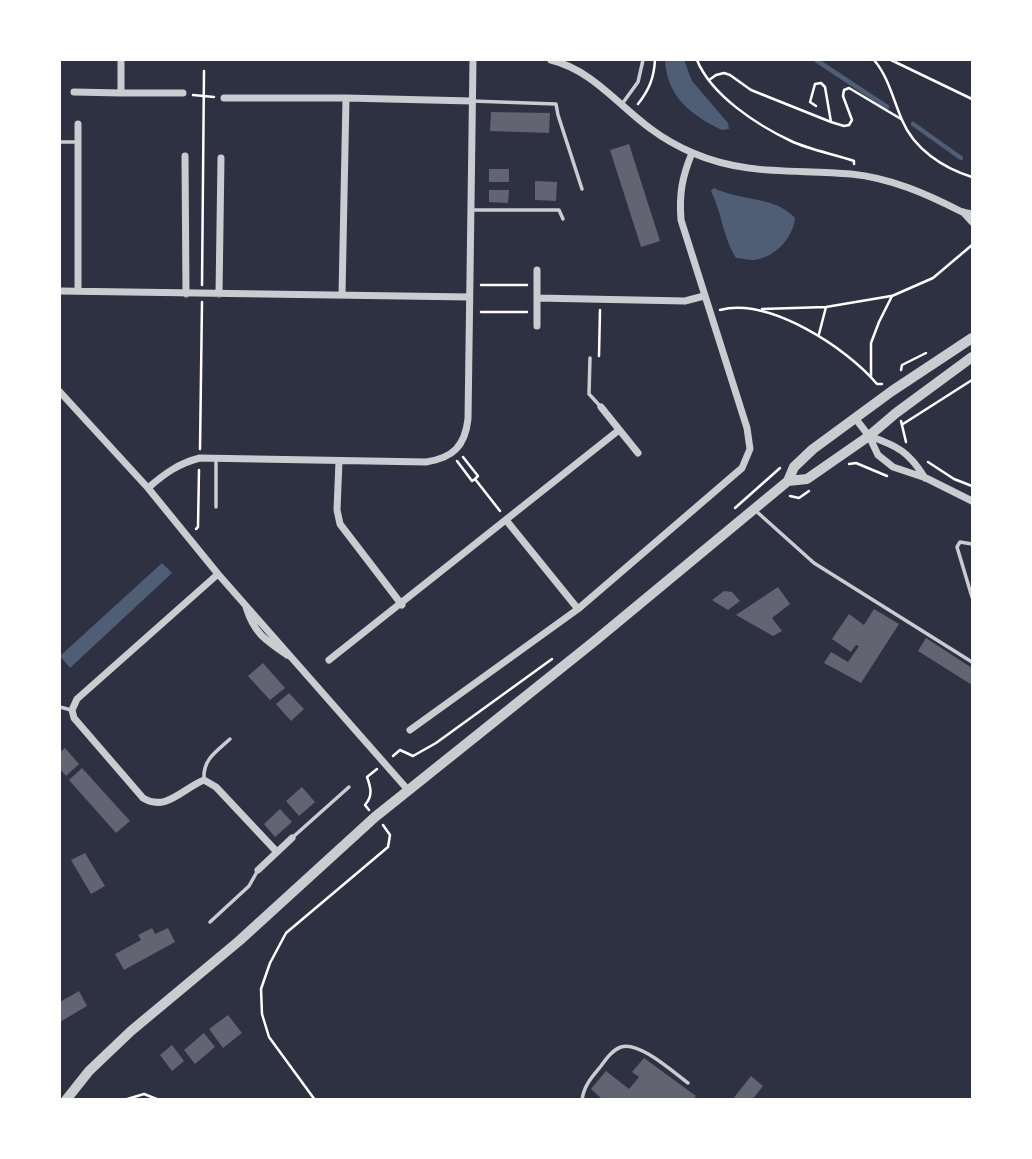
<!DOCTYPE html>
<html>
<head>
<meta charset="utf-8">
<style>
  body { margin:0 }
  #map { position:relative; width:1032px; height:1159px; overflow:hidden; background:#2d3142; font-family:"PT Sans",sans-serif }
  canvas { display:block }
  .frame { position:absolute; inset:0; border:61px solid #fff; pointer-events:none }
</style>
</head>
<body>
<div id="map">
<canvas width="1032" height="1159"></canvas>
<div class="frame"></div>
</div>
<script>
const g = document.querySelector('canvas').getContext('2d');
g.lineJoin = 'round';
function fillPath(path, color) { g.fillStyle = color; g.fill(path, 'evenodd'); }
function trace(path, color, width, dash) { g.strokeStyle = color; g.lineWidth = width; g.lineCap = dash ? 'butt' : 'round'; g.setLineDash(dash || []); g.stroke(path); }
const water = new Path2D(`
  M 665,60 L 684,60 L 692,81 L 728,123 L 729,129 L 722,130 C 691,115 667,97 665,60 Z
  M 714,188 C 739,201 776,196 795,218 C 793,238 775,258 753,260 C 748,260 741,258 736,258 C 723,238 722,213 711,191 Z
  M 162,563 L 172,573 L 70,668 L 60,656 Z`);
const stream = new Path2D(`
  M 816,60 L 887,107
  M 913,124 L 961,158`);
const building = new Path2D(`
  M 491,112 L 550,113 L 549,133 L 490,131 Z
  M 629,144 L 660,241 L 641,247 L 610,150 Z
  M 489,169 L 509,169 L 509,182 L 489,182 Z
  M 535,181 L 557,182 L 556,201 L 535,200 Z
  M 489,190 L 509,190 L 508,203 L 489,202 Z
  M 778,587 L 790,604 L 772,618 L 782,631 L 773,636 L 736,615 Z
  M 724,591 L 732,592 L 740,601 L 728,610 L 712,600 Z
  M 874,609 L 899,624 L 861,683 L 824,663 L 831,652 L 848,662 L 859,646 L 856,645 L 851,652 L 832,639 L 849,614 L 864,625 Z
  M 926,638 L 972,668 L 972,685 L 918,651 Z
  M 263,663 L 285,688 L 270,700 L 248,676 Z
  M 289,693 L 304,709 L 291,721 L 276,704 Z
  M 65,748 L 79,764 L 66,776 L 60,769 L 60,752 Z
  M 82,768 L 130,821 L 116,833 L 69,780 Z
  M 302,787 L 315,802 L 299,816 L 286,801 Z
  M 280,809 L 292,822 L 275,837 L 264,824 Z
  M 85,853 L 105,886 L 91,894 L 71,860 Z
  M 152,928 L 155,934 L 168,928 L 175,942 L 124,970 L 115,954 L 141,940 L 138,935 Z
  M 79,991 L 87,1006 L 60,1022 L 60,1002 Z
  M 228,1015 L 242,1033 L 223,1048 L 209,1029 Z
  M 204,1033 L 215,1047 L 195,1064 L 184,1050 Z
  M 172,1045 L 184,1061 L 172,1071 L 160,1055 Z
  M 644,1058 L 696,1096 L 693,1100 L 603,1100 L 591,1089 L 606,1071 L 629,1089 L 639,1077 L 632,1072 Z
  M 751,1076 L 763,1086 L 752,1100 L 732,1100 Z`);
const path = new Path2D(`
  M 697,60 C 711,95 757,125 791,141 C 810,150 834,154 854,161 L 854,164
  M 874,60 C 888,76 893,99 902,120 C 914,149 943,168 972,177
  M 891,60 L 972,99
  M 709,80 L 716,75 L 724,73 L 730,75 L 751,90 L 831,122 L 825,87 L 821,83 L 815,84 L 810,102 L 816,106
  M 193,95 L 214,97
  M 638,104 C 649,90 654,78 655,60
  M 831,122 L 844,126 L 849,125 L 852,120 L 843,96 L 844,90 L 849,88 L 901,119
  M 202,285 L 204,71
  M 481,285 L 527,285
  M 762,309 L 826,307 L 891,296
  M 720,310 C 769,297 847,348 877,384 L 882,384
  M 481,312 L 527,312
  M 819,334 L 826,307
  M 599,356 L 600,310
  M 901,370 L 902,365 L 926,353
  M 871,377 L 871,343 L 879,322 L 892,296 L 933,278 L 972,245
  M 901,421 L 906,442
  M 903,424 L 972,380
  M 200,449 L 202,302
  M 463,457 L 478,476 L 475,479
  M 457,461 L 472,481 L 475,479 L 500,511
  M 928,462 L 954,479 L 972,486
  M 849,464 L 856,463 L 887,476
  M 790,496 L 799,498 L 809,491
  M 735,508 L 780,468
  M 196,529 L 198,527 L 199,470
  M 393,756 L 400,750 L 413,756 L 436,743 L 552,659
  M 369,810 L 365,805 C 373,796 371,788 367,777 L 377,769
  M 124,1100 L 144,1094 L 159,1100
  M 315,1100 L 269,1037 L 262,1014 L 261,989 L 270,963 L 286,933 L 388,847 L 390,835 L 383,825`);
const service = new Path2D(`
  M 472,101 L 556,104 L 558,115 L 582,189
  M 622,104 L 638,82 L 643,60
  M 60,142 L 78,142
  M 473,210 L 559,210 L 563,219
  M 590,358 L 589,394 L 601,407
  M 216,507 L 216,459
  M 756,511 L 814,563 L 972,662
  M 972,544 L 960,542 L 957,547 L 972,597
  M 60,707 L 71,710
  M 204,778 C 203,759 217,751 230,739
  M 293,837 L 349,787
  M 210,922 L 249,886 L 258,870
  M 582,1100 C 584,1085 592,1077 601,1066 C 606,1059 612,1050 621,1047 C 639,1041 673,1072 688,1083`);
const minor = new Path2D(`
  M 121,60 L 121,93 L 183,93
  M 551,60 C 592,70 618,105 651,129 C 663,138 679,147 693,153 C 746,176 796,169 851,174 C 891,178 927,194 962,212 L 972,214
  M 74,92 L 121,93
  M 224,98 L 346,98
  M 78,124 L 78,291
  M 185,156 L 186,294
  M 963,212 L 972,222
  M 537,270 L 537,326
  M 60,291 L 469,297
  M 219,294 L 221,158
  M 342,295 L 346,98 L 472,101
  M 537,298 L 685,301 L 704,296
  M 60,392 L 148,488 L 218,574 L 408,790
  M 601,407 L 638,453
  M 855,418 L 869,436 L 878,455 L 893,467 L 926,478 L 972,501
  M 869,436 C 898,446 909,452 925,478
  M 339,461 L 337,510 L 340,524 L 402,605
  M 148,488 C 164,474 179,463 200,458 L 426,462 C 453,458 465,446 468,419 L 473,60
  M 506,520 L 578,609
  M 218,574 L 77,699 L 72,710 L 74,718 L 143,798 C 166,812 182,789 204,780 L 216,787 L 277,852
  M 246,607 C 254,633 265,640 287,655
  M 329,660 L 619,430
  M 410,730 L 578,609 L 742,468 L 750,449 L 747,428 L 681,220 C 679,194 682,177 692,153
  M 258,870 L 292,838`);
const tertiary = new Path2D(`
  M 788,481 L 807,479 L 869,436 L 896,413 L 972,357
  M 66,1100 L 89,1071 L 131,1031 L 239,941 L 375,817 L 596,640 L 788,481 L 794,467 L 813,449 L 892,391 L 972,338`);
fillPath(water, '#4f5d75');
trace(stream, '#4f5d75', 4.5);
fillPath(building, '#626471');
trace(path, '#fff', 2.5);
trace(service, '#caccd0', 3.5);
trace(minor, '#caccd0', 7);
trace(tertiary, '#caccd0', 10);
</script>
</body>
</html>
